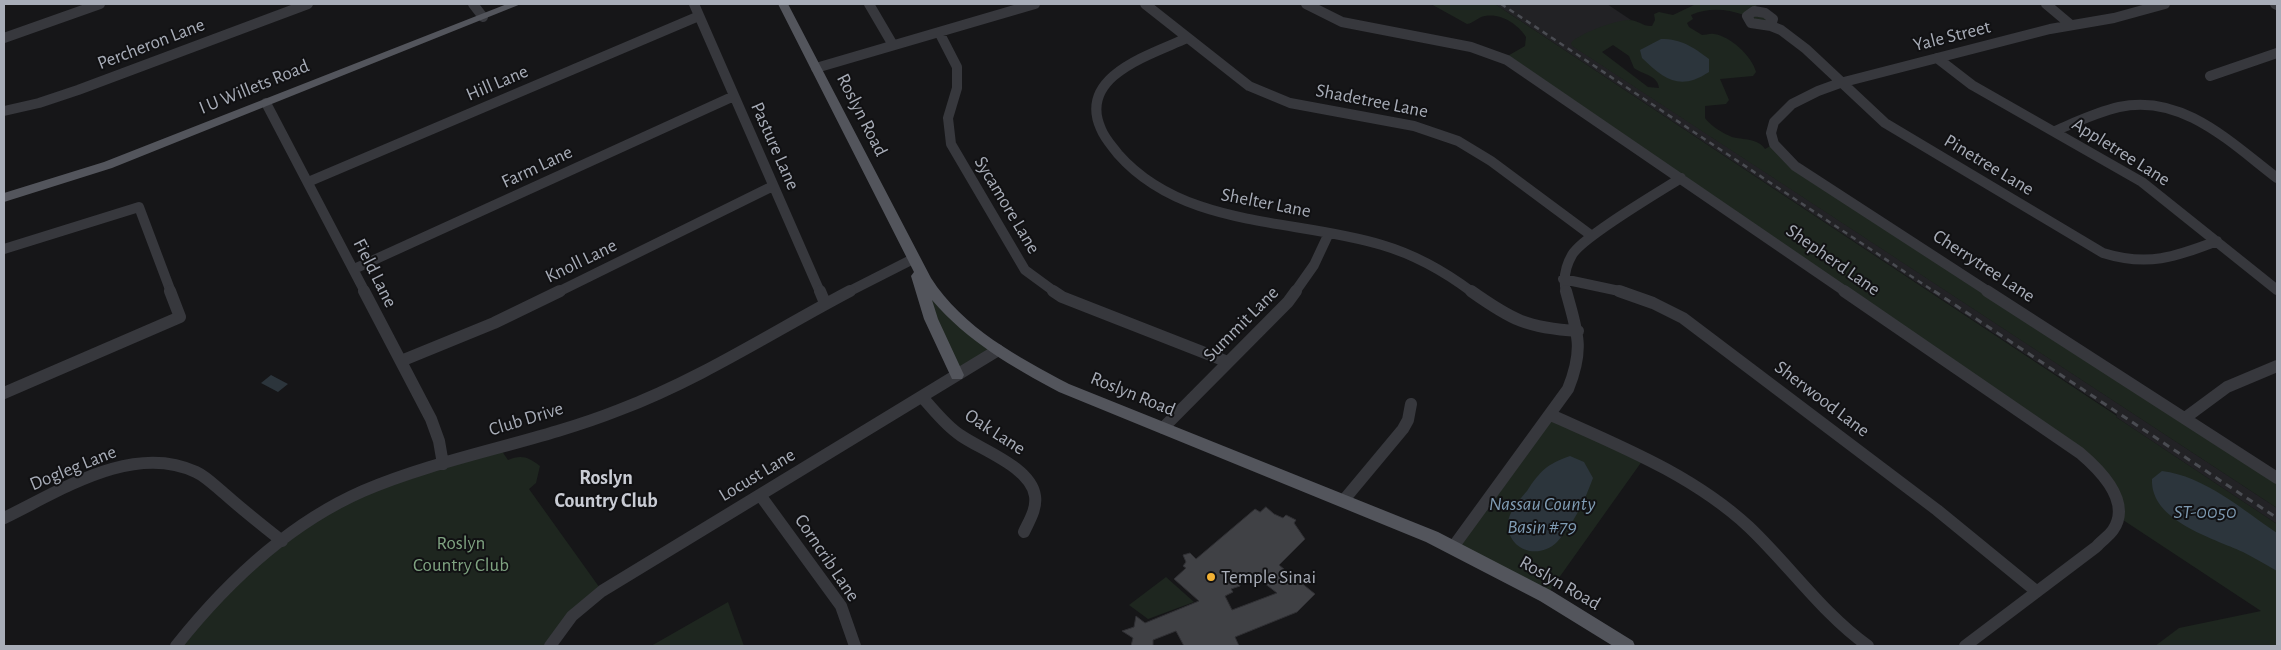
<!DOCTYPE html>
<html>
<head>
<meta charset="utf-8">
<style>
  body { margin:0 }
  #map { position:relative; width:2281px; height:650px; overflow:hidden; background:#161618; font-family:"Alegreya Sans",sans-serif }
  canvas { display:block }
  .frame { position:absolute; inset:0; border:5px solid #a8adb8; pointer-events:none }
</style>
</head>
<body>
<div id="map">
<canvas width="2281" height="650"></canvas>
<div class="frame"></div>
</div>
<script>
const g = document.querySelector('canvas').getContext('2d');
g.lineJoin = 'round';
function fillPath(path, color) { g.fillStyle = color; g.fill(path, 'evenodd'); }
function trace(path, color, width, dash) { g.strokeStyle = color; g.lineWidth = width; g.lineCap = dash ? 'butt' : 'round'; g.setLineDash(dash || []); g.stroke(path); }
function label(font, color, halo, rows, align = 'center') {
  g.font = font + ' "Alegreya Sans",sans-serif'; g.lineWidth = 4; g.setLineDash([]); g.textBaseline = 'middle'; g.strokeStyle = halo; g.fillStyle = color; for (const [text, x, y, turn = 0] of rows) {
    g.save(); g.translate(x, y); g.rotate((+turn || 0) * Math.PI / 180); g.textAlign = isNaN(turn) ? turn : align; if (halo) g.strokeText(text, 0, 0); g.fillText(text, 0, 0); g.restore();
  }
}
const built = new Path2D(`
  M 1495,4 L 1607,4 L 1631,20 L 1573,46 L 2277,508 L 2277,524 L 2116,417 L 2117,415 Z`);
const green = new Path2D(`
  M 1431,4 L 1495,4 L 2117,416 L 2116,417 L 2277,524 L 2277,646 L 2155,646 L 2179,628 L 2261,611 L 2120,518 L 2109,480 L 1504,58 L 1525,46 L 1526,37 C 1518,24 1501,13 1485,16 C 1478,17 1474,23 1467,24 Z
  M 1696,4 L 1757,4 L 1754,11 L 1761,12 L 1771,26 C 1744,14 1719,3 1691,15 L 1693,19 L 1687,23 L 1689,27 L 1702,35 C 1706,35 1710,33 1714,34 C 1730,36 1752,56 1756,72 L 1753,76 L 1720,79 L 1729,100 L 1726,104 L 1705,106 L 1705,118 C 1711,126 1722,133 1732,137 C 1743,140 1758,138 1765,149 L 1774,144 L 1781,154 L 2277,478 L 2277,508 L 1572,46 L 1571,43 C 1576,35 1618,19 1629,20 C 1638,20 1644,27 1652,26 L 1655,20 L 1654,14 L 1659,12 L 1673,15 ZM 1613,45 L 1629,56 L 1634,68 C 1643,75 1658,75 1659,88 L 1648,87 L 1602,52 Z
  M 934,293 L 998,350 L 957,375 L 925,300 Z
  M 1551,415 L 1645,457 L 1546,596 L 1454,548 Z
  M 499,447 L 508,460 C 521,454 529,457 540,466 L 536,483 L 529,489 L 602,591 L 550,646 L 177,646 L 224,590 L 336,505 Z
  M 1166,577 L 1194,602 L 1148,619 L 1129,605 Z
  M 728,602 L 744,646 L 651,646 Z`);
const water = new Path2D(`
  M 1661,39 C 1682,39 1693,47 1709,59 L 1709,72 C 1680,91 1665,80 1642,58 L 1640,50 Z
  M 271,375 L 288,384 L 278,392 L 261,383 Z
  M 1570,456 L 1584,462 L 1593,478 C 1585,500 1573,525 1557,542 C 1539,560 1508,551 1508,524 C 1508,513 1520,499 1527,491 C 1540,471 1547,464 1570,456 Z
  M 2162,471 C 2204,476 2243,510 2277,533 L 2277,571 C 2266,565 2255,558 2243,552 C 2213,538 2150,521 2152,479 Z`);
const building = new Path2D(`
  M 1266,507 L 1274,514 L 1283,518 L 1286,515 L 1296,520 L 1294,523 L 1305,539 L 1279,565 L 1315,594 L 1297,612 L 1235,637 L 1239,646 L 1184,646 L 1176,631 L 1153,640 L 1153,646 L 1131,646 L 1133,638 L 1122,631 L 1134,627 L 1136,616 L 1145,623 L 1199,601 L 1174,579 L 1186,568 L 1183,566 L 1186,562 L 1183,555 L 1190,553 L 1196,559 L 1255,509 L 1260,512 ZM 1255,576 L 1277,593 L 1232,610 L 1225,596 L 1233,592 L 1231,589 L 1240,586 L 1238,582 Z`);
const minorFar1 = new Path2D(`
  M 473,4 L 483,17
  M 694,4 L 820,292
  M 869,4 L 893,45
  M 1145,4 L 1249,86 L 1290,103 L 1414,126 L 1458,141 L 1491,161 L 1592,236
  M 1306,4 L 1342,22 L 1471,47 L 1507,60 L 1846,292
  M 2046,4 L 2071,25
  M 2275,4 L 2277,5
  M 1754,11 L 1765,13 L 1773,19 L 1771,26 L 1751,23 L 1747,16 Z
  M 1771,26 L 1781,30 L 1806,49 L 1885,123 L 2103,253 C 2148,267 2175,257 2217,241
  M 939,32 L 957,67 L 957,88 L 948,118 L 951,144 L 1025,270 L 1055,292
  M 4,38 L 100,4
  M 1187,38 C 1150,55 1077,76 1101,129 C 1105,139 1112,146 1118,154 C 1184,229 1294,218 1382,245 C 1416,255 1444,271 1472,292
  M 1937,58 L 1972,85 L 2142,182 L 2277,290
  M 816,68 L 1035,4
  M 2210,76 L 2277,53
  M 266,103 L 365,292
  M 4,111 L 39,103 L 78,90 L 308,4
  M 2055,131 C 2076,122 2097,112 2119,107 C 2182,93 2231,143 2277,178
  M 308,182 L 699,16
  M 4,249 L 139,207 L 171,292
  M 354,269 L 734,96
  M 1563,279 L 1624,292
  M 558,292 L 773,186
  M 848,292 L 913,259
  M 1295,292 L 1314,265 L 1329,233
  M 1566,292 C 1563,279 1565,267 1572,255 C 1582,237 1659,192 1681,178
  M 1989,292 L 1795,166 L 1774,144 L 1771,133 L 1774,122 L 1792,104 L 1818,91 L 1840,83 L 2050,29 L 2114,18 L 2165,4`);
const minor = new Path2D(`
  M 364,291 L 431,419 L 439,441 L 443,464
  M 820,291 L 825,303
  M 1053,291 L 1062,297 L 1228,362
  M 1471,291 C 1512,320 1527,328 1578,331
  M 1619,291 L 1653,303 L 1683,318 L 1937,510 L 2036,591
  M 1844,291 L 2080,453 C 2100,470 2132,502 2113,530 C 2109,536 2101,541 2096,547 L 1965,646
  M 1987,291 L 2277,478
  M 401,361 L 494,323 L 560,291
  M 4,393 L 180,317 L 170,291
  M 922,397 C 934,410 945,425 960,435 C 981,450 1031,467 1035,496 C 1037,509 1029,521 1024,532
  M 1551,415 C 1620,446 1693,475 1749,527 C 1790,566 1822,613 1868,646
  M 2185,418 L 2227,387 L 2277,366
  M 1163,428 L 1288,302 L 1296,291
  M 760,495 L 841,606 L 855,646
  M 1343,501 L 1403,429 L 1408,420 L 1411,404
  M 4,518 C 60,491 133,442 196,472 C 207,477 217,488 226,495 C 244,511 263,526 282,541
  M 1453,547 L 1568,389 C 1585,347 1577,332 1566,291
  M 176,646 C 226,583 288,524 363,491 C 445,456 536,443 619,410 C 701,379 774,331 850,291
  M 550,646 L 572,616 L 602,591 L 998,350`);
const major = new Path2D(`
  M 507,4 L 521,4 L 112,168 L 4,202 L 4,193 L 104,162 Z
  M 778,4 L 788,4 L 931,278 C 963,328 1018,357 1069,384 L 1438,532 L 1552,591 L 1633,641 L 1635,646 L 1613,646 L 1540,601 L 1426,542 L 1059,392 C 1012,367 967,341 932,300 L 938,319 L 964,375 L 962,379 L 952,379 L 924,319 L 911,276 L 914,272 Z`);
const railFar1 = new Path2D(`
  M 1501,4 L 1935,292`);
const rail = new Path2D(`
  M 1934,291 L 2277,518`);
const markers = [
  [1211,577,5,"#f2b134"]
];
const streetNames = [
  ["Yale Street",1952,36,-14],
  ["Percheron Lane",151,44,-21],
  ["Hill Lane",497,83,-23],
  ["I U Willets Road",254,87,-22],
  ["Shadetree Lane",1372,101,11],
  ["Roslyn Road",862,115,63],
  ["Pasture Lane",775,146,66],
  ["Appletree Lane",2121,152,32],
  ["Pinetree Lane",1989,165,31],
  ["Farm Lane",537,167,-25],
  ["Shelter Lane",1266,203,11],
  ["Sycamore Lane",1007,205,59],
  ["Shepherd Lane",1833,260,35],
  ["Knoll Lane",581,261,-26],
  ["Cherrytree Lane",1984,266,33],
  ["Field Lane",375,273,63],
  ["Summit Lane",1241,324,-45],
  ["Roslyn Road",1133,394,22],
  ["Sherwood Lane",1822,399,37],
  ["Club Drive",526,419,-17],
  ["Oak Lane",995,432,33],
  ["Dogleg Lane",73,468,-22],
  ["Locust Lane",757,475,-31],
  ["Corncrib Lane",827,558,56],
  ["Roslyn Road",1560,583,30]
];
const parkNames = [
  ["Roslyn",461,543],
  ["Country Club",461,565]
];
const poiNames = [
  ["Temple Sinai",1221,577]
];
const neighbourhoodNames = [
  ["Roslyn",606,478],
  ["Country Club",606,501]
];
const waterNames = [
  ["Nassau County",1542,504],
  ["Basin #79",1542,527],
  ["ST-0050",2205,512]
];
fillPath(built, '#222225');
fillPath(green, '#1e261f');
fillPath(water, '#2c353c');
fillPath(building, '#404145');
trace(building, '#303034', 1);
trace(minorFar1, '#37383d', 10);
trace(minor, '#37383d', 12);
fillPath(major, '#53555c');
trace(railFar1, '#4a4c52', 2.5, [5.5, 4.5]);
trace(rail, '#4a4c52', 3, [7, 5.5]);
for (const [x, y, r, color] of markers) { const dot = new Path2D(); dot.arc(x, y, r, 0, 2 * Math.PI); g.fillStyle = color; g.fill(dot); trace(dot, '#111113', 2); }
label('19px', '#a8adb8', '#111113', streetNames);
label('19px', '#7fa381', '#111113', parkNames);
label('19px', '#a8adb8', '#111113', poiNames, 'left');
label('bold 20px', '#c9ccd4', '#111113', neighbourhoodNames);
label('italic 20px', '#7f9bb3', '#111113', waterNames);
</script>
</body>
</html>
